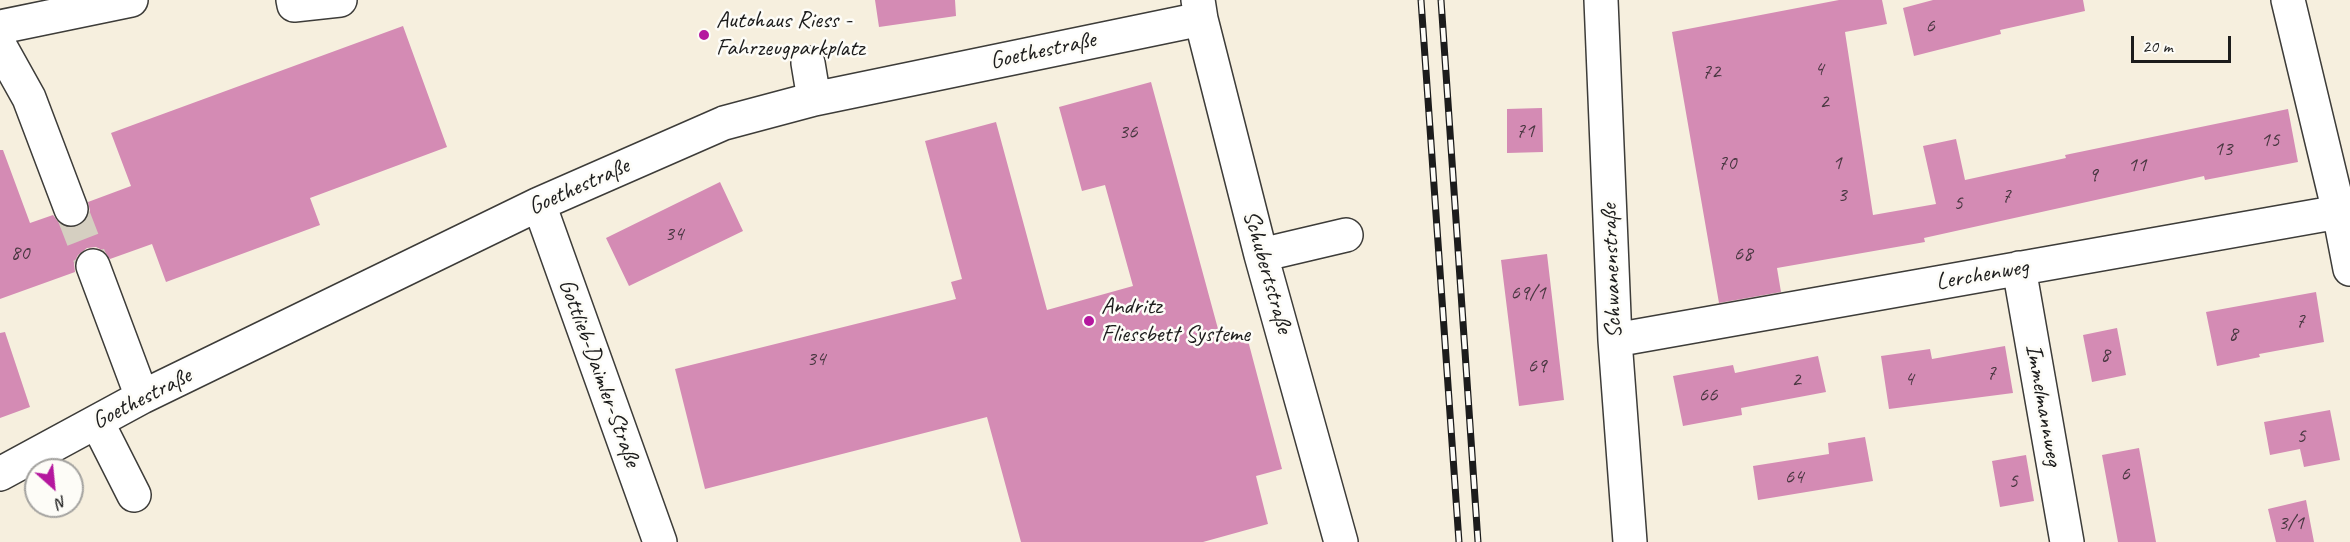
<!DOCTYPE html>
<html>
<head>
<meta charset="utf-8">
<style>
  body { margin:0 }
  #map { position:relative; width:2350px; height:542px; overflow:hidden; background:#f6efde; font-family:Caveat,sans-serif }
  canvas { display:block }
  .north { position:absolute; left:24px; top:458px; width:60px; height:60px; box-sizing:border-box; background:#fdfcf7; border:2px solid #a3a29f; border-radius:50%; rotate:153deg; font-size:16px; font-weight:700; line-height:24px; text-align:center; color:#1c1c1c }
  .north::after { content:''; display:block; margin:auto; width:21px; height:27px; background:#b5179e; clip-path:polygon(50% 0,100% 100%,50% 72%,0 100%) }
  .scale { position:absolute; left:2131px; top:36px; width:100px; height:27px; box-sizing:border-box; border:3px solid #1c1c1c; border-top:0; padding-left:8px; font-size:18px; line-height:21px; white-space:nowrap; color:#1c1c1c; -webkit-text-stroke:4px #fdfcf7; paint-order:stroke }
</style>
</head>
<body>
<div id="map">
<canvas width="2350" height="542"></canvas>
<div class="north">N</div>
<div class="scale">20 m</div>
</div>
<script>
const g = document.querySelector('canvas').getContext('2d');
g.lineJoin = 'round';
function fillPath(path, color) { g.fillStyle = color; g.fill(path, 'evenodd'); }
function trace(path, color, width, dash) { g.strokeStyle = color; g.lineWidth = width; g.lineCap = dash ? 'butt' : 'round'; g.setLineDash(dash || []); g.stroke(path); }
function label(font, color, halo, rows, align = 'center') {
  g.font = font + ' Caveat,sans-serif'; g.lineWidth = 5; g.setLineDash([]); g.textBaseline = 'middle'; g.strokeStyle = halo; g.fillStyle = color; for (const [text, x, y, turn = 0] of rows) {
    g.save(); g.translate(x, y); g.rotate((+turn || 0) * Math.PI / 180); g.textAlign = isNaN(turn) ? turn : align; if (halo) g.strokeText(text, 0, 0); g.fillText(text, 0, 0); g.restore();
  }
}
const building = new Path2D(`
  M 875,0 L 955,0 L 956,16 L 879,27 Z
  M 1839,0 L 1882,0 L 1887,24 L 1845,32 L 1873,215 L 1936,204 L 1923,146 L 1956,139 L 1965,180 L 2066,158 L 2065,155 L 2288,109 L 2298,162 L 2205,180 L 2204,176 L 1924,238 L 1925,242 L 1777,268 L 1781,292 L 1719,303 L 1672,32 Z
  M 1933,0 L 2083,0 L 2085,11 L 2000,30 L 2001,34 L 1914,56 L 1903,8 Z
  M 403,26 L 447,147 L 310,198 L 320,225 L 166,282 L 152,244 L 110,259 L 104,251 L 96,247 L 87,248 L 78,255 L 74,263 L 75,272 L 0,299 L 0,150 L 3,150 L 30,223 L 53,215 L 60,224 L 67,227 L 77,227 L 86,220 L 90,211 L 88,202 L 131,186 L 111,133 Z
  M 1151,82 L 1221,340 L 1246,333 L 1282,469 L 1256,476 L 1268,524 L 1203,542 L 1021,542 L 987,417 L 705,489 L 675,369 L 956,299 L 951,282 L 962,279 L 925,141 L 996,122 L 1047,310 L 1133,286 L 1105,185 L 1082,191 L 1059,107 Z
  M 1542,108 L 1543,152 L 1507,153 L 1507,109 Z
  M 720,182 L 743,231 L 629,286 L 606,238 Z
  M 1547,254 L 1564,400 L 1519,406 L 1501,260 Z
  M 2316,292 L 2324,342 L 2259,354 L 2260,357 L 2217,366 L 2206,312 Z
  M 2117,328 L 2126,375 L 2092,382 L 2083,335 Z
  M 5,332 L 30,407 L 0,418 L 0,333 Z
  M 2005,346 L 2013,393 L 1889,409 L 1881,356 L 1930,349 L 1932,359 Z
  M 1818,356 L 1826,392 L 1741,408 L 1742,415 L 1683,426 L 1673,376 L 1733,365 L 1735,373 Z
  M 2330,410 L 2340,460 L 2304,467 L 2300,449 L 2270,455 L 2264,422 Z
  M 1865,437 L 1873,481 L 1758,500 L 1753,466 L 1829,454 L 1828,443 Z
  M 2139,448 L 2156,542 L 2118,542 L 2102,455 Z
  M 2026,455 L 2034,501 L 2000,507 L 1992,461 Z
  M 2306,500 L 2314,542 L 2276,542 L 2268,509 Z`);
const minorTunnel = new Path2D(`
  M 71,209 L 93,266`);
const minor = new Path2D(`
  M 293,0 L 294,5 L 340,0
  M 1198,0 L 1201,19 L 1261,255 L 1341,542
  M 1601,0 L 1615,340 L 1630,542
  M 2288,0 L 2339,212 L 2350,269
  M 0,27 L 131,0
  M 0,46 L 29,98 L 71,209
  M 808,63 L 814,99
  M 539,204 L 660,542
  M 1261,255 L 1346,235
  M 93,266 L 142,397
  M 2019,268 L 2067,542
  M 1615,340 L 2350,210
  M 97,422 L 134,495
  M 0,474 L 142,397 L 539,204 L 724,123 L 814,99 L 1201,19`);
const rail = new Path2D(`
  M 1421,0 L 1459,542
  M 1441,0 L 1478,542`);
const markers = [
  [704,35,6,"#b5179e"],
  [1089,321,6,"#b5179e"]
];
const numberNames = [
  ["6",1930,26],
  ["4",1819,69],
  ["72",1711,72],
  ["2",1824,102],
  ["71",1525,131],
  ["36",1128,132],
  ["15",2270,140],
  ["13",2223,149],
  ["70",1727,163],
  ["1",1837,163],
  ["11",2137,165],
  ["9",2093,175],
  ["3",1842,195],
  ["7",2006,196],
  ["5",1958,203],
  ["34",674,234],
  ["80",20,253],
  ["68",1743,254],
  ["69/1",1528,293],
  ["7",2300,321],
  ["8",2233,334],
  ["8",2105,355],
  ["34",816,359],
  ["69",1537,366],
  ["7",1991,373],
  ["4",1909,379],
  ["2",1796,380],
  ["66",1708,395],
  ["5",2301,436],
  ["6",2125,474],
  ["64",1794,477],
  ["5",2013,481],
  ["3/1",2291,523]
];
const poiNames = [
  ["Autohaus Riess -",716,21],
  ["Fahrzeugparkplatz",716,49],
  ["Andritz",1101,307],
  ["Fliessbett Systeme",1101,335]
];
const streetNames = [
  ["Goethestraße",1043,51,-12],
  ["Goethestraße",579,187,-24],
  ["Schwanenstraße",1612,271,-92],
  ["Schubertstraße",1267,272,74],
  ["Lerchenweg",1982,275,-10],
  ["Gottlieb-Daimler-Straße",599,373,70],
  ["Goethestraße",142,399,-27],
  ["Immelmannweg",2043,405,80]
];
fillPath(building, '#d48bb4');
trace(minorTunnel, '#d5cfc1', 33, [33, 16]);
trace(minor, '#3d3c39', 36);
trace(minor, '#fff', 33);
trace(rail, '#1c1c1c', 7);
trace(rail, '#fdfcf7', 4.5, [14]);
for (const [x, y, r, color] of markers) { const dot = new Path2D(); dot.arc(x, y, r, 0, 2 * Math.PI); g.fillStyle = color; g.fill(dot); trace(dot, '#fdfcf7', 2); }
label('21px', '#4a3842', null, numberNames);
label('24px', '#1c1c1c', '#fdfcf7', poiNames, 'left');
label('24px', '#1c1c1c', '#fdfcf7', streetNames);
</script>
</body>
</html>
